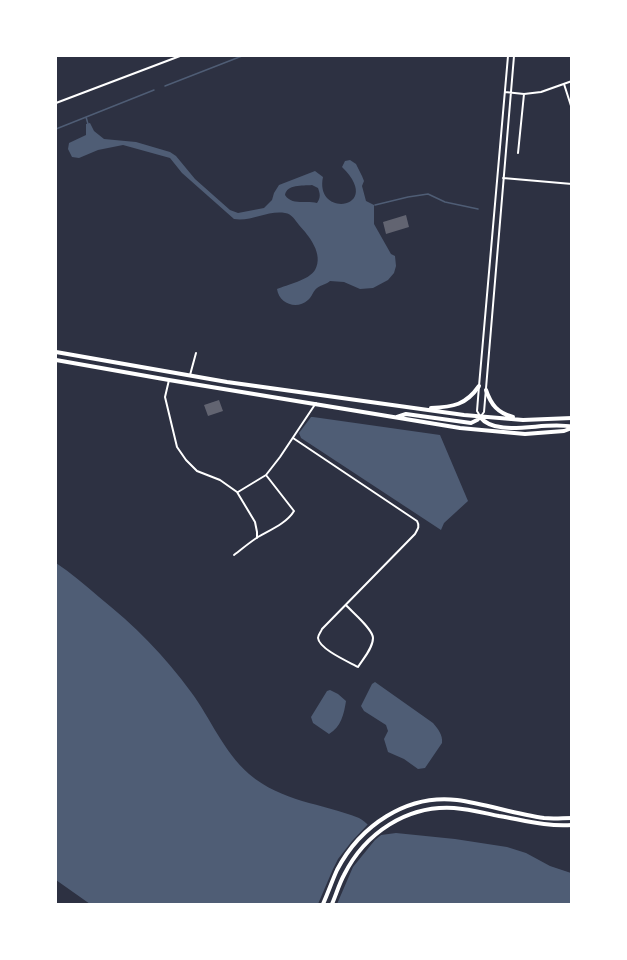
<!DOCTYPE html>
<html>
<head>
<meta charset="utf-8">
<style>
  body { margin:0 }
  #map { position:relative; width:627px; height:960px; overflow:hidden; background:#2d3142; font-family:"IBM Plex Serif",serif }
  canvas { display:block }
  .frame { position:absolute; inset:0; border:57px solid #fff; pointer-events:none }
</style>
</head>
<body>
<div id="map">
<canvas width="627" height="960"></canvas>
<div class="frame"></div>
</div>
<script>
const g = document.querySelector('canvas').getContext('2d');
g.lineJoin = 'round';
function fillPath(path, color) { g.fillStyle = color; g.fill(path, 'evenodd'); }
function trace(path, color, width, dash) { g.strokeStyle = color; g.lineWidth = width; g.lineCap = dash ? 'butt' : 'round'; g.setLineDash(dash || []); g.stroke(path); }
const water = new Path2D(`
  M 90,123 L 94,131 L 104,139 L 136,142 L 170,152 L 176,156 L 195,179 L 230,210 L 238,213 L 264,208 L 272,200 L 274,193 L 279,185 L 315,171 L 323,177 C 314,219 385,209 342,167 L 345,161 L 350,160 L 356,164 L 362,176 L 364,181 L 362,186 L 366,201 L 374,205 L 374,224 L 391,254 L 395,256 L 396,266 L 394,273 L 388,280 L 373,288 L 360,289 L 344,282 L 330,281 C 327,284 321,285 317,288 C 313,291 312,297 308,300 C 297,310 279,304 277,289 C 287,285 309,280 315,270 C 324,254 309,236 299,225 C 295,220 292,214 285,213 C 268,210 251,222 234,219 L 182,173 L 170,158 L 123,145 L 98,150 L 79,158 L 72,157 L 68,149 L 69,143 L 86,135 L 86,124 ZM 312,185 L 318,188 C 320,194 321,197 317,203 C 306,200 292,206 285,195 C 287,184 302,186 312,185 Z
  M 311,417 L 313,417 L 440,435 L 468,501 L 444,523 L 441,530 L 301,438 L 299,433 Z
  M 56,563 C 71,573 85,585 99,597 C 134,625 165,656 191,692 C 211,719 223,751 249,774 C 282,802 321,803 359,818 C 367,822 372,831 381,835 L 396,833 L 455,839 L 507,847 L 526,853 L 550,866 L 571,873 L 572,904 L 90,904 L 56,880 Z
  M 375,682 L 433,723 C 438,729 443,735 442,743 L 425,768 L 418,769 L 404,759 L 388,752 L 384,739 L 388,731 L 386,725 L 364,711 L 361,706 L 372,684 Z
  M 330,690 L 338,694 L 346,701 C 344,714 341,727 329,734 L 313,723 L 311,717 L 327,691 Z`);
const pier = new Path2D(`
  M 370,822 L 379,830 L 386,831 L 375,840 L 353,867 L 337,904 L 318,904 L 333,869 L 338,859 L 352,841 Z`);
const stream = new Path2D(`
  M 165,86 L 242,56
  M 86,117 L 88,124
  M 56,129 L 154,90
  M 375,205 L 408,197 L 428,194 L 445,202 L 478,209`);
const building = new Path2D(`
  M 406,215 L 409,227 L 386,234 L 383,222 Z
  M 219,400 L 223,411 L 208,416 L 204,405 Z`);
const minor = new Path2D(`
  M 564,84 L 572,109
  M 505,92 L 524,94 L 541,92 L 572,81
  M 56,103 L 180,56
  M 518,153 L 524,94
  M 503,178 L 572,184
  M 190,375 L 196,353
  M 169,380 L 165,397 L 177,447 L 186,460 L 197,471 L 220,480 L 237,492 L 255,522 L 257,532 L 257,538
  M 480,416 L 477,411 L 479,386 L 508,56
  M 481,416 L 484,412 L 514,56
  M 293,438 L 417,521 C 420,526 418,529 415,534 L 322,629 C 321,632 318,635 318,638 C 319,649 349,662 358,667 C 363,659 373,648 373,638 C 373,629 352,612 346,605
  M 238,492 L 266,475 L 280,457 L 316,403
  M 234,555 C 242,549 250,542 258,537 C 270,530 287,523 294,511 L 266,475`);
const secondary = new Path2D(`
  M 323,904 C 328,893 332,881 337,870 C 360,826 406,794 457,800 C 486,804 515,814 544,818 C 553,819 563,818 572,818
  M 332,904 C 336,895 339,884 344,875 C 365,833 407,805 454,808 C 469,809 484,813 499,816 C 523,820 547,827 572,825`);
const trunk = new Path2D(`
  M 56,352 L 227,382 L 464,415 L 523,420 L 572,418
  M 56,360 L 169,380 L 460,428 L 525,434 L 564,431 L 572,428
  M 486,390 C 491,405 498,413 513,417
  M 431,408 C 453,407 466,405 479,386
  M 397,417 L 406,414 L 471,423 L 477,420 L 480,417
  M 480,417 C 497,439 547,420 572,427`);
fillPath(water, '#4f5d75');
fillPath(pier, '#2d3142');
trace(stream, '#4f5d75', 1.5);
fillPath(building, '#626471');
trace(minor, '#fff', 2);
trace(secondary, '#fff', 4);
trace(trunk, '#fff', 4);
</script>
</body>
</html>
